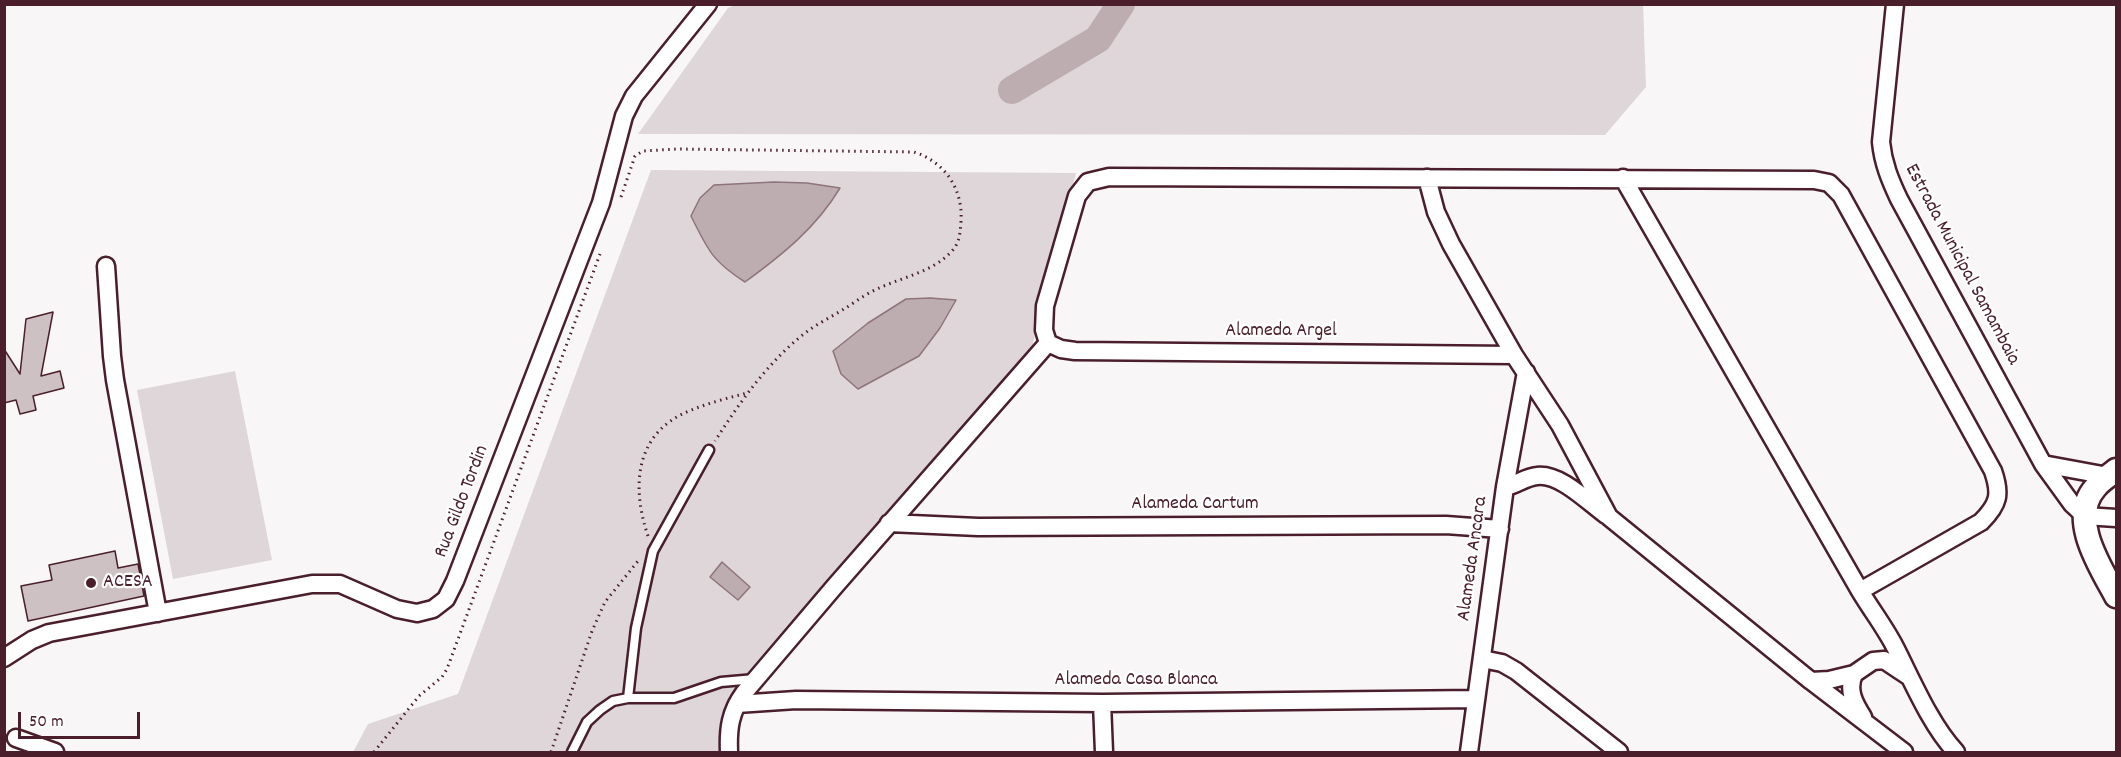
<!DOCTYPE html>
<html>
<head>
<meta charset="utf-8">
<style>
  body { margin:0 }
  #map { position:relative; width:2121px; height:757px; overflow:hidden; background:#f8f6f7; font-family:Dekko,sans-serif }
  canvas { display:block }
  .frame { position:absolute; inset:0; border:6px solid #4a1f2b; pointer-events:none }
  .scale { position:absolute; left:18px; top:712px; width:122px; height:27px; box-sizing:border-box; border:3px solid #4a1f2b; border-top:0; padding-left:8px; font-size:18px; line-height:21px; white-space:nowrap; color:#4a1f2b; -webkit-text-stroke:4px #fff; paint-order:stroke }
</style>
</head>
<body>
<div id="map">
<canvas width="2121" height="757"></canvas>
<div class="frame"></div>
<div class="scale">50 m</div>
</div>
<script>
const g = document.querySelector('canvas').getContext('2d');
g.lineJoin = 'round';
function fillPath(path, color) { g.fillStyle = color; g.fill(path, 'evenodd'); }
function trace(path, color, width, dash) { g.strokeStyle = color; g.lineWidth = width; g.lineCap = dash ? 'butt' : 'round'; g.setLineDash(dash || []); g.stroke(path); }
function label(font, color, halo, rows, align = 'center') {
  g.font = font + ' Dekko,sans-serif'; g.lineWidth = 4.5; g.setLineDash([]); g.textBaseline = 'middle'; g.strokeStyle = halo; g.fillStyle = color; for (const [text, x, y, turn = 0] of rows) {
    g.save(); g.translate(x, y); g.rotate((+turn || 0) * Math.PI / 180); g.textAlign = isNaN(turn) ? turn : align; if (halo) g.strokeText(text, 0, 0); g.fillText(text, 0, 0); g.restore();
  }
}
const green = new Path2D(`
  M 735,5 L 1643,5 L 1646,87 L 1605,135 L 638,134 L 728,8 Z
  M 651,170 L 1076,173 L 1032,347 L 720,720 L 720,752 L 353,752 L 368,724 L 458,694 Z
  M 235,371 L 272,560 L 173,579 L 137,390 Z`);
const water = new Path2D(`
  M 774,182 L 807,183 L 840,188 C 816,228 782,255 745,282 C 712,261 708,250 691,216 L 700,198 L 714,185 Z
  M 930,298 L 956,300 L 940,328 L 919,356 L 858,389 L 841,374 L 833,351 L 868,323 L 906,299 Z
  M 722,562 L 750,587 L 738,600 L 710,577 Z`);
const river = new Path2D(`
  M 1012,90 L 1098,39 L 1121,4`);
const building = new Path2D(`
  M 53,312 L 41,376 L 60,371 L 64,388 L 33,396 L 36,410 L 20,414 L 16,400 L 4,403 L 4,349 L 20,374 L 26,319 Z
  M 115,551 L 118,568 L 138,564 L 144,596 L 28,621 L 21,586 L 52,580 L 49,565 Z`);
const path = new Path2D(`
  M 621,197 L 635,156 L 643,151 L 677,149 L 914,152 C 945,162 963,189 961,221 C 960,233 960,242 952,251 C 932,273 901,277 875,290 C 864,295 854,303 844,309 C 831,317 817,324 805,333 C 768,362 740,402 715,441
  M 648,536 C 631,486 635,433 689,411 C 708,403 728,398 747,393
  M 374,752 L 419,696 L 442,677 L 447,669 L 600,254
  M 551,752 L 592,631 L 605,602 L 638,561`);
const service = new Path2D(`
  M 628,698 L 636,628 L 653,551 L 709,450
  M 572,752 L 587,722 L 600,710 L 613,701 L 628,698 L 674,698 L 721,682 L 755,679`);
const minor = new Path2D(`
  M 1895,4 L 1881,142 C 1883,163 1890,180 1899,199 L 2043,464 L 2072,504 L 2085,516 L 2116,518
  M 1427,178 L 1436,212 L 1451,244 L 1514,355 L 1560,425 L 1609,517 L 1811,681 L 1904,752
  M 1623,178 L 1860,591 C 1872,611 1887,630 1897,651 C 1913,683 1932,727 1956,752
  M 106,266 L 112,356 L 115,380 L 158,613
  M 1048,343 L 1044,330 L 1045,306 L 1077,196 L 1088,182 L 1109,177 L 1814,180 L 1829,183 L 1841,195 L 1993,471 C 2001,494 1999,504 1981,522 L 1860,591
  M 1048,343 L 1061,349 L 1075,351 L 1514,355
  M 2043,464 L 2108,476
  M 1505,487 C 1517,485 1525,477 1537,476 C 1560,473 1588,502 1606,515
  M 889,523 L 978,527 L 1446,525 L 1500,529
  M 4,658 L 32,640 L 49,633 L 312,584 L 340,584 L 397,609 L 417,613 L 433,609 L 446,599 L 455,581 L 601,203 L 624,116 L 634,96 L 708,4
  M 1482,659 L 1502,663 L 1516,671 L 1619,752
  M 1854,674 C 1847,690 1854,703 1863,717
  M 1811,681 L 1829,680 L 1854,674 L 1873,661 L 1884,660 L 1908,676
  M 1102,703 L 1104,752
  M 737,704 L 796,700 L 1102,703 L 1476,699
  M 16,738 L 55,752
  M 729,752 C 728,729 730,712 744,693 L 835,586 L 1048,343
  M 1469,752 L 1505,487 L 1526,372`);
const secondary = new Path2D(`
  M 2116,470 C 2109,476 2100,481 2095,488 C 2068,519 2101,568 2116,596`);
const markers = [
  [91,583,6,"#4a1f2b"]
];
const streetNames = [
  ["Estrada Municipal Samambaia",1961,265,62],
  ["Alameda Argel",1281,332],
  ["Rua Gildo Tordin",463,502,-69],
  ["Alameda Cartum",1195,505],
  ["Alameda Ancara",1474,559,-82],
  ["Alameda Casa Blanca",1136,681]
];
const poiNames = [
  ["ACESA",103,583]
];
fillPath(green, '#ded6d9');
fillPath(water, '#bdadb0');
trace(water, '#8f747b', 1.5);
trace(river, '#bdadb0', 28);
fillPath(building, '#cdc1c4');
trace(building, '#4a1f2b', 1.5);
trace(service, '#4a1f2b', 13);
trace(minor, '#4a1f2b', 21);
trace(secondary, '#4a1f2b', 27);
trace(path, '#4a1f2b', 3, [1.5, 4.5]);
trace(service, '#fff', 8);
trace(minor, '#fff', 16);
trace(secondary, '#fff', 22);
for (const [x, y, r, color] of markers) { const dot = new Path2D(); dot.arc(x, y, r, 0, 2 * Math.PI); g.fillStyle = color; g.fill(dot); trace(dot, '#fff', 2); }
label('20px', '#4a1f2b', '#fff', streetNames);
label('20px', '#4a1f2b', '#fff', poiNames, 'left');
</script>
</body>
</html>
